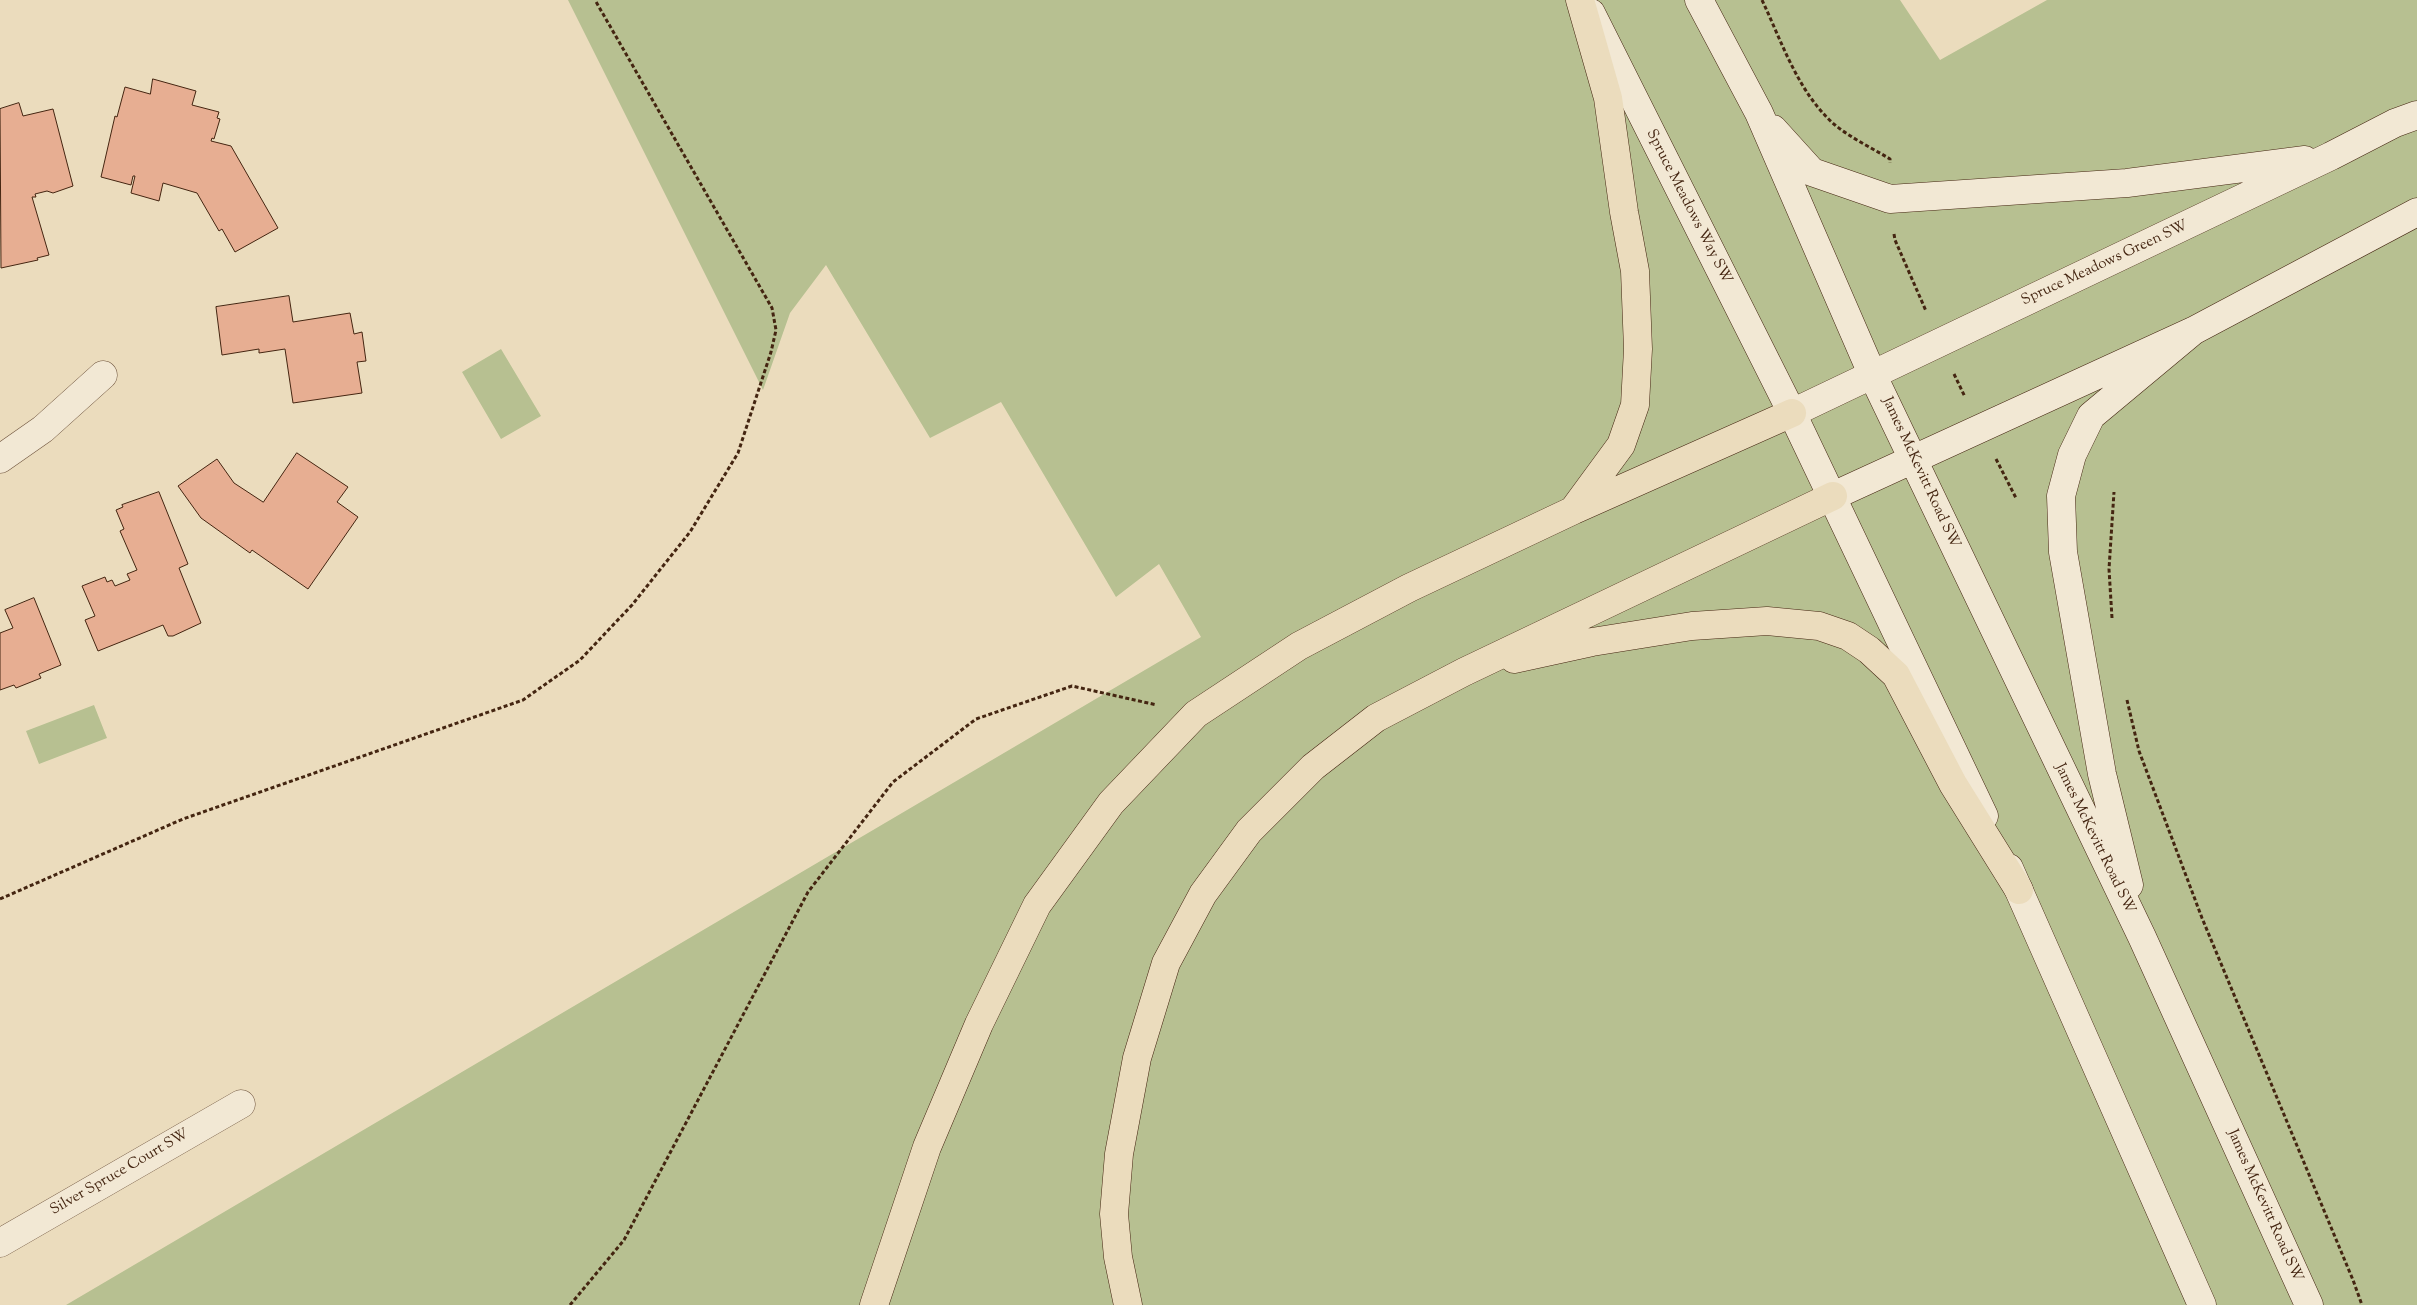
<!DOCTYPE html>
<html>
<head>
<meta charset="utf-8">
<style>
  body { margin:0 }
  canvas { display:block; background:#ebdcbd }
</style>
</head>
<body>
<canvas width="2417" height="1305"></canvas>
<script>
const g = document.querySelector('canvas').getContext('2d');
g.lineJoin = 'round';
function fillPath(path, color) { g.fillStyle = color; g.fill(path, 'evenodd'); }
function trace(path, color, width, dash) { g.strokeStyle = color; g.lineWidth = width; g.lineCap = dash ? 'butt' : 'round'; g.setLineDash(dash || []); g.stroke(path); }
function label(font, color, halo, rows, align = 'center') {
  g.font = font + ' "Sorts Mill Goudy",serif'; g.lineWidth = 4; g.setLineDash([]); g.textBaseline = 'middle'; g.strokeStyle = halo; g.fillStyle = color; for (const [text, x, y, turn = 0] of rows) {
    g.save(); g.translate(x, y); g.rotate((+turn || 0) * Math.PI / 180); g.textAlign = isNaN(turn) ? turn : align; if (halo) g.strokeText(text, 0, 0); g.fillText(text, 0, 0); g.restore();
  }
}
const green = new Path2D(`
  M 568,0 L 1900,0 L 1940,60 L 2047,0 L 2417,0 L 2417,1305 L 66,1305 L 1201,637 L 1159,564 L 1116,597 L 1001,402 L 930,438 L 826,265 L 790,313 L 763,390 Z
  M 501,349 L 541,416 L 501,439 L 462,372 Z
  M 94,705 L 107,738 L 39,764 L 26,731 Z`);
const building = new Path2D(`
  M 153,79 L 196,91 L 192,105 L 219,112 L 217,118 L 220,119 L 214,139 L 212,138 L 211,141 L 231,146 L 278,228 L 235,252 L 222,229 L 219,231 L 197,193 L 163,183 L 159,201 L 131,193 L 135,176 L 133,176 L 131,185 L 101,177 L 115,116 L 117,117 L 125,87 L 150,94 Z
  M 19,103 L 23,116 L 53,109 L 73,186 L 53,193 L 47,191 L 35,194 L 36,197 L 32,197 L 49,255 L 37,258 L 38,260 L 1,268 L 0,109 Z
  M 289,296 L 293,322 L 350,313 L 354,334 L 362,332 L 366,361 L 357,362 L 362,393 L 293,403 L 285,349 L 259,353 L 259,349 L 222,355 L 216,307 Z
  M 297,453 L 348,487 L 337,502 L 358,517 L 308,589 L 252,550 L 250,553 L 201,518 L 178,486 L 217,459 L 234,483 L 263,502 Z
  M 159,492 L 188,564 L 179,568 L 201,623 L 173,636 L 168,636 L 163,625 L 98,651 L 85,620 L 95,616 L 82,586 L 105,577 L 107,582 L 112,580 L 115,586 L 130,580 L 127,574 L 137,570 L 120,531 L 124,529 L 116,510 L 123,507 L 122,505 Z
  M 34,598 L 61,665 L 39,674 L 41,678 L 16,688 L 14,685 L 0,690 L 0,633 L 13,628 L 5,610 Z`);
const path = new Path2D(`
  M 1762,0 C 1782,42 1798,93 1835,125 C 1851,138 1872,148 1890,159 L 1890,163
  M 1894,234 L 1895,240 L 1926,311
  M 1954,374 L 1965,397
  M 1996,459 L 2016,498
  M 2112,618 L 2109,569 L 2114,492
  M 2127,700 L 2139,751 L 2202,918 L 2353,1280 L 2362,1305
  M 0,899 L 183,819 L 523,700 L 580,660 L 632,605 L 690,532 L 738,453 L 771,352 L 776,330 L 772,308 L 595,0
  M 570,1305 L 624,1240 L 808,892 L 893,782 L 976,719 L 1072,686 L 1157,705`);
const street = new Path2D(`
  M 0,459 L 43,429 L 103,375
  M 0,1243 L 241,1104`);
const secondary = new Path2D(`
  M 1699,0 L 1759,113 L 1873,376 L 2142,937 L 2309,1305
  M 1591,13 L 1792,413 L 1984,816
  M 1773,129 L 1812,172 L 1890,199 L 2127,183 L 2305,160
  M 1792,413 L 2331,156 L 2395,123 L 2417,115
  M 1833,496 L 2193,331 L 2417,212
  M 2009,868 L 2202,1305
  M 2129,885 L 2102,774 L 2063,552 L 2061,496 L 2072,455 L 2091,416 L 2193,331`);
const highway = new Path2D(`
  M 1574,509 L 1621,445 L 1635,405 L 1638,349 L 1635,271 L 1624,212 L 1608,98 L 1580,0
  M 1514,659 L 1592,642 L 1692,626 L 1767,621 L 1819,626 L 1848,636 L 1869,650 L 1896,675 L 1953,784 L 2019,890
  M 874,1305 L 927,1147 L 979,1024 L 1037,905 L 1111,803 L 1196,714 L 1299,646 L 1409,588 L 1574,510 L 1792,413
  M 1128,1305 L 1118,1257 L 1114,1214 L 1119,1154 L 1137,1058 L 1166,963 L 1203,894 L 1249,831 L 1313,767 L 1376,718 L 1464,672 L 1833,496`);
const streetNames = [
  ["Spruce Meadows Way SW",1688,207,63],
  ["Spruce Meadows Green SW",2105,264,-25],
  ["James McKevitt Road SW",1920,473,65],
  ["James McKevitt Road SW",2094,839,64],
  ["Silver Spruce Court SW",120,1173,-30],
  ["James McKevitt Road SW",2264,1206,66]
];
fillPath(green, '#b7c091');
fillPath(building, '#e7ae92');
trace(building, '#442511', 1);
trace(street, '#6e533c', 29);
trace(secondary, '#442511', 29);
trace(highway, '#442511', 29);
trace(path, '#442511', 3, [4, 2.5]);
trace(street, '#f2e8d4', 28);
trace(secondary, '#f2e8d4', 28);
trace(highway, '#ebdcbd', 28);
label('15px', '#442511', '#f2e8d4', streetNames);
</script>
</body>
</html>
